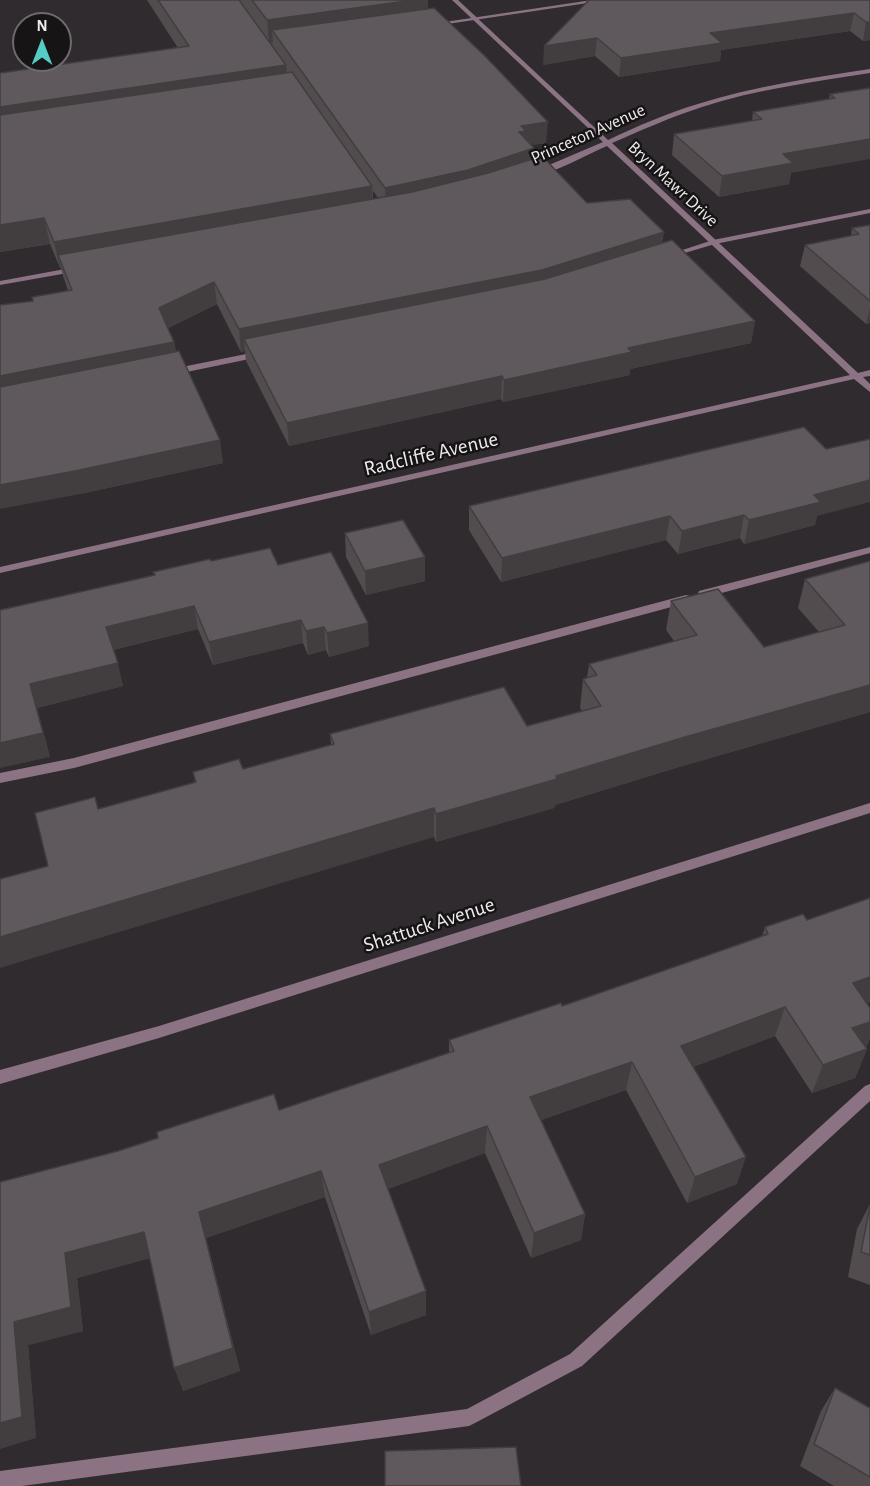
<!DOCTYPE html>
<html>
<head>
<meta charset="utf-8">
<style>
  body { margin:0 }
  #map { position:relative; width:870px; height:1486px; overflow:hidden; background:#302b2e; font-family:"Alegreya Sans",sans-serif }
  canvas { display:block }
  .north { position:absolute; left:12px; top:12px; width:60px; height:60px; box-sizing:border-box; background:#171416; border:2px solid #6d6a6c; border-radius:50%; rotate:0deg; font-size:16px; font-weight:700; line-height:24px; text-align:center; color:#efebed }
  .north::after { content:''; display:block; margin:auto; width:21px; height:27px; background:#54cdc6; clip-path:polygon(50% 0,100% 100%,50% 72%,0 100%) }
</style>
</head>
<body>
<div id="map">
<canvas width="870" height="1486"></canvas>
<div class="north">N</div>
</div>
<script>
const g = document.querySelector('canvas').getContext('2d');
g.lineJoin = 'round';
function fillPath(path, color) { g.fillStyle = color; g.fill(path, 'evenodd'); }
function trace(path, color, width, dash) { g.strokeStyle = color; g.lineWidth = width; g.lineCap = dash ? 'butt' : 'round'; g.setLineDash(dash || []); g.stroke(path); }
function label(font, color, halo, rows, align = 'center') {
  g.font = font + ' "Alegreya Sans",sans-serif'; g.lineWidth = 5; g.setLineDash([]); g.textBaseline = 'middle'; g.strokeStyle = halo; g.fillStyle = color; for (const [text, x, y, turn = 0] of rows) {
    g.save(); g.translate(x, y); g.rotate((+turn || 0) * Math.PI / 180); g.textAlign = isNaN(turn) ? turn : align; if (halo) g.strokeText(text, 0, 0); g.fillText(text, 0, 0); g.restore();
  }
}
const service = new Path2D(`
  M 592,0 L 608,0 L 434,26 L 431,24 Z
  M 870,209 L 870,213 L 715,244 L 668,258 L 664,256 L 713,240 Z
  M 261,351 L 264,352 L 264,356 L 172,375 L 167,372 L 172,369 Z
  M 870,547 L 870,553 L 703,598 L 698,594 L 699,591 Z
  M 686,595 L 690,596 L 691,599 L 690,602 L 74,768 L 0,783 L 0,773 L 74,758 Z
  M 870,1084 L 870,1101 L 582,1366 L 475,1423 L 469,1426 L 22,1486 L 0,1486 L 0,1471 L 467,1409 L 570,1354 L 865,1086 Z`);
const minor = new Path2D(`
  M 452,0 L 458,0 L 608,140 C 638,126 667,113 698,104 C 754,86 812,78 870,69 L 870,73 C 814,82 757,89 702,107 C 671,117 642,130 612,143 L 858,373 L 870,370 L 870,376 L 863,377 L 870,384 L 870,392 L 854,379 L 0,573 L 0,567 L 850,375 L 607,146 C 590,153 551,175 535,175 L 535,171 L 603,142 Z
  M 76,267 L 80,269 L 79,271 L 0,285 L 0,281 Z
  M 870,803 L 870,813 L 159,1038 L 0,1084 L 0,1070 L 159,1026 Z`);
const wall = new Path2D(`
  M 147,0 L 428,0 L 428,9 L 546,143 L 531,145 L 534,159 L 587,203 L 662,243 L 755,321 L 751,343 L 630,369 L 630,375 L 503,402 L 501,399 L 289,446 L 246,361 L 245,351 L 241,352 L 217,304 L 168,328 L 174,342 L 176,352 L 223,463 L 80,494 L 33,301 L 68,290 L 63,276 L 61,268 L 60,268 L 50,244 L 0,252 L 0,73 L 178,48 ZM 373,191 L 378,198 L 373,199 Z
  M 589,0 L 870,0 L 870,40 L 863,41 L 850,31 L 721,50 L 720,61 L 619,77 L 595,56 L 543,65 Z
  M 870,88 L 791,173 L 789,184 L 719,197 L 672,155 L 674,134 L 752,121 L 753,112 L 829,99 L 830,94 Z
  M 870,225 L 870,323 L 866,324 L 800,266 L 805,245 L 851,236 L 852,228 Z
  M 469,506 L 817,516 L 815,525 L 744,544 L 740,538 L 678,554 L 666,540 L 501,582 L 469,530 Z
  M 345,533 L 425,581 L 366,595 L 346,557 Z
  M 211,561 L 278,565 L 369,646 L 329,657 L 326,650 L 308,655 L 303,643 L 213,665 L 198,629 L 113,650 L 123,686 L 37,708 L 50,757 L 0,610 L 154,575 L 153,572 Z
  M 870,561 L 870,712 L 679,767 L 555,805 L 554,808 L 436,842 L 434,837 L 48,866 L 98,809 L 195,783 L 193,772 L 243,769 L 331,745 L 330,734 L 527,726 L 582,711 L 580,708 L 583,679 L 587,678 L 589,664 L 674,641 L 666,630 L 671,601 L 764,647 L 819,632 L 798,608 L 805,579 Z
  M 765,927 L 867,1003 L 870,1008 L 870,1038 L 866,1048 L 867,1049 L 855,1078 L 812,1093 L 775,1036 L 693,1067 L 737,1184 L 687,1203 L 626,1090 L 541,1120 L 585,1214 L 581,1240 L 531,1258 L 485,1153 L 388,1189 L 426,1315 L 371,1335 L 325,1197 L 206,1238 L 240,1371 L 183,1391 L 150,1258 L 77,1278 L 83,1331 L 28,1345 L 36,1438 L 0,1182 L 279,1110 L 449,1053 L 449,1040 L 562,1006 L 743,943 L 762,936 Z
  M 870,1204 L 870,1285 L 848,1277 L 857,1229 Z
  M 835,1388 L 870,1408 L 870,1486 L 834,1486 L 800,1466 L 821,1411 Z`);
const shadedWall = new Path2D(`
  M 414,0 L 428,0 L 428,21 L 272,30 L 273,42 L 269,43 L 267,20 Z
  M 854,13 L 850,31 L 721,50 L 720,61 L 619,77 L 621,58 L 710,33 Z
  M 866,22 L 870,22 L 870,40 L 863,41 Z
  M 597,38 L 595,56 L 543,65 L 544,46 Z
  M 286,65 L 288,88 L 0,132 L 0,107 Z
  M 548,122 L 546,143 L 525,146 L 534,148 L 533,169 L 386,209 L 385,188 L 521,126 Z
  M 870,139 L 870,159 L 791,173 L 789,184 L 719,197 L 722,176 L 783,154 Z
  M 372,186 L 373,212 L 58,255 L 61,268 L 60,268 L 54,242 Z
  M 44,218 L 50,244 L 0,252 L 0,225 Z
  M 664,232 L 661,253 L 540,292 L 244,339 L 245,351 L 241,352 L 239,329 Z
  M 214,282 L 217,304 L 162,330 L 159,308 Z
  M 870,308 L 870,323 L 866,324 Z
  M 755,321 L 751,343 L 630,369 L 630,375 L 503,402 L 504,380 L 628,348 Z
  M 174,342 L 178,364 L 0,400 L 0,376 Z
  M 502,376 L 501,399 L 289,446 L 287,423 Z
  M 220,440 L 223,463 L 80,494 L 0,509 L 0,485 Z
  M 870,480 L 870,502 L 817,516 L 815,525 L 744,544 L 749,520 L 814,495 Z
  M 744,515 L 740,538 L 678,554 L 682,531 Z
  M 670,516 L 666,540 L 501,582 L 502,558 Z
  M 425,557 L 425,581 L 366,595 L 365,571 Z
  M 194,606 L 198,629 L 112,650 L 106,627 Z
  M 301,620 L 303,643 L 213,665 L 209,642 Z
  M 368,623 L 369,646 L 329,657 L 327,633 Z
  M 324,627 L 326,650 L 308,655 L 306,631 Z
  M 118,663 L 123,686 L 37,708 L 50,757 L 0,768 L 0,743 L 30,684 Z
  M 870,685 L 870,712 L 679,767 L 555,805 L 554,808 L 436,842 L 436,814 L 685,737 Z
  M 434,808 L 434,837 L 0,968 L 0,937 Z
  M 870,977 L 870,1002 L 842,1012 L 853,983 Z
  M 785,1007 L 775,1036 L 674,1074 L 681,1046 Z
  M 870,1022 L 870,1038 L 866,1048 L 852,1028 Z
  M 867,1049 L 855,1078 L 812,1093 L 823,1065 Z
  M 632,1062 L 626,1090 L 528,1125 L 530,1097 Z
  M 487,1126 L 485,1153 L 380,1192 L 379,1165 Z
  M 746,1157 L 737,1184 L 687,1203 L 695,1177 Z
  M 321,1171 L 325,1197 L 206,1238 L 240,1371 L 183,1391 L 174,1368 L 199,1212 Z
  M 585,1214 L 581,1240 L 531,1258 L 534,1233 Z
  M 144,1232 L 153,1257 L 77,1278 L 83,1331 L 28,1345 L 36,1438 L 0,1449 L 0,1423 L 14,1322 L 65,1253 Z
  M 426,1291 L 426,1315 L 371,1335 L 369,1312 Z`);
const building = new Path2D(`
  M 158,0 L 239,0 L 286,65 L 0,107 L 0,73 L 189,46 Z
  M 252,0 L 414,0 L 267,20 Z
  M 589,0 L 870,0 L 870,22 L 866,22 L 854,13 L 710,33 L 722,43 L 621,58 L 597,38 L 544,46 Z
  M 434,8 L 485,56 L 548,122 L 521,126 L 526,131 L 519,132 L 534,148 L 468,170 L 385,188 L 272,30 Z
  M 292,72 L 372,186 L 54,242 L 44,218 L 0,225 L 0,115 Z
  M 870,88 L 870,139 L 783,154 L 793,163 L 722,176 L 674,134 L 762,119 L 753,112 L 835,98 L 830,94 Z
  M 542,156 L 587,203 L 630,199 L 664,232 L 542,270 L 239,329 L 214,282 L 159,308 L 174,342 L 0,376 L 0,305 L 33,301 L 32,297 L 72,290 L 58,255 L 412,192 L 488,173 Z
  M 870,225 L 870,301 L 805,245 L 859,234 L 852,228 Z
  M 672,240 L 755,321 L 628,348 L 632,352 L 504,380 L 502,376 L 287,423 L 244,339 L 545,279 Z
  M 179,351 L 220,440 L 75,471 L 0,485 L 0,387 Z
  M 804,427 L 826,449 L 870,439 L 870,480 L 814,495 L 821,502 L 749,520 L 744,515 L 682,531 L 670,516 L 502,558 L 469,506 Z
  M 403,520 L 425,557 L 365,571 L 345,533 Z
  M 270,548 L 278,565 L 331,552 L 368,623 L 327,633 L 324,627 L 306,631 L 301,620 L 209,642 L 194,606 L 106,627 L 118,663 L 30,684 L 43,733 L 0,743 L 0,610 L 155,575 L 153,572 L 210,559 L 211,561 Z
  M 870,561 L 870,685 L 685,737 L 556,776 L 557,779 L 436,814 L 434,808 L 0,937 L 0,879 L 48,866 L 35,813 L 95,797 L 98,809 L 196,782 L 193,772 L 239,759 L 243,769 L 334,744 L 330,734 L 504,687 L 527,726 L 601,706 L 583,679 L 597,675 L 589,664 L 697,635 L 671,601 L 718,589 L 764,647 L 845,625 L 805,579 Z
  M 870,898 L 870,977 L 853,983 L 870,1008 L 870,1022 L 852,1028 L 867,1049 L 823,1065 L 785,1007 L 681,1046 L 746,1157 L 695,1177 L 632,1062 L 530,1097 L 585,1214 L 534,1233 L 487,1126 L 379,1165 L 426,1291 L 369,1312 L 321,1171 L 199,1212 L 233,1348 L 174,1368 L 144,1232 L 65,1253 L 71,1307 L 14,1322 L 22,1417 L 0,1423 L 0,1182 L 118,1151 L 158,1138 L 157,1132 L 274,1094 L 279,1110 L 454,1051 L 449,1040 L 561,1003 L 562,1006 L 743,943 L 768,934 L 765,927 L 803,914 L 807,920 Z
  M 870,1206 L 870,1255 L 861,1252 Z
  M 835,1388 L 870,1408 L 870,1477 L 814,1444 Z
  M 516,1447 L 521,1486 L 385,1486 L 385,1451 Z`);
const farStreetnames = [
  ["Princeton Avenue",588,134,-24],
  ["Bryn Mawr Drive",673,184,43]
];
const streetNames = [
  ["Radcliffe Avenue",431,454,-13],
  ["Shattuck Avenue",429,925,-18]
];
fillPath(service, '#8c7383');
fillPath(minor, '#8c7383');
fillPath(wall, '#524c4f');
fillPath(shadedWall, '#423e40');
fillPath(building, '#5f585c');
trace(building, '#423e40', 1.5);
label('18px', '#efebed', '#171416', farStreetnames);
label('21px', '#efebed', '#171416', streetNames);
</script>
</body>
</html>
